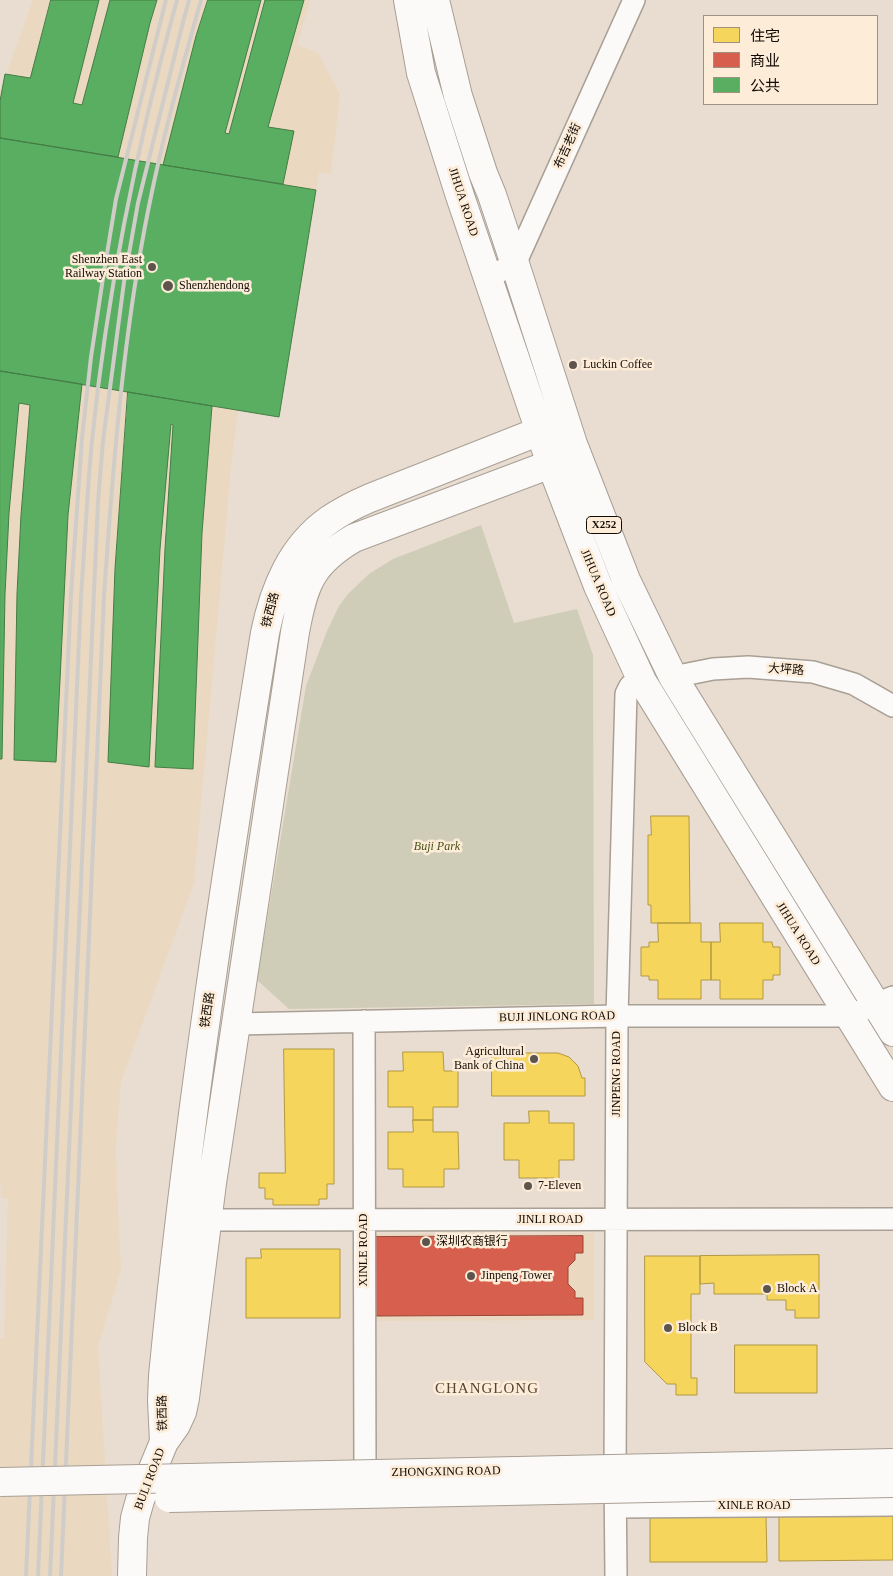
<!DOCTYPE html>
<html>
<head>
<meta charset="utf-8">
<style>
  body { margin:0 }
  #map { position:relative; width:893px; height:1576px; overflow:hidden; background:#e8ddd0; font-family:"Times New Roman","Noto Sans SC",serif }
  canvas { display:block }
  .legend { position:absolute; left:703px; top:15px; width:175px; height:90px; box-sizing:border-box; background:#fcecd8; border:1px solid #9e9283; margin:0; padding:6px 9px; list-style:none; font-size:15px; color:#120b04 }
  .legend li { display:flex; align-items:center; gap:10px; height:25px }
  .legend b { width:25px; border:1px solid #9e9283 }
</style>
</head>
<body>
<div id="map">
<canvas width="893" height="1576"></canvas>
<ul class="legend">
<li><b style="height:14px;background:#f6d55c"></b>住宅</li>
<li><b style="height:14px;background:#d6604d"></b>商业</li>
<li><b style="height:14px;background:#5aae61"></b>公共</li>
</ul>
</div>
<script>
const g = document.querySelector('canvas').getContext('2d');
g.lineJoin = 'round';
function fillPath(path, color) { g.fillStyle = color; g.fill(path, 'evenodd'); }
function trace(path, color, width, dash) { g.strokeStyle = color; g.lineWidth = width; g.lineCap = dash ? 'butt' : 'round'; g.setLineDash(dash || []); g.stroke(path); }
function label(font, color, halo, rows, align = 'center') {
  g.font = font + ' "Times New Roman","Noto Sans SC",serif'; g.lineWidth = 5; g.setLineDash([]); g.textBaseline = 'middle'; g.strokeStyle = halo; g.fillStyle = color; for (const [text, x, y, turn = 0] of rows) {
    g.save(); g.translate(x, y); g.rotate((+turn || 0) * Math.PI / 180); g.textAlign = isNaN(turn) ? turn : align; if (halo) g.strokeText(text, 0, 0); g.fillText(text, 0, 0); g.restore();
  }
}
const built = new Path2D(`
  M 33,0 L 310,0 L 297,45 L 318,53 L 340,94 L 331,174 L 319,172 L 279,417 L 238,410 L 232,457 L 194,883 L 121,1082 L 116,1145 L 117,1185 L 121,1269 L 98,1347 L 112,1576 L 0,1576 L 0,1339 L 4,1338 L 8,1198 L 1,1198 L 0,1167 L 0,91 Z
  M 594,1233 L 594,1320 L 371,1321 L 371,1234 Z`);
const green = new Path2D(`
  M 481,525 L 514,623 L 577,609 L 593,655 L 594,1004 L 289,1009 L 257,980 L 306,686 L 327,631 L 339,606 L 348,594 L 369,574 L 393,559 Z`);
const homes = new Path2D(`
  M 651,816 L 689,816 L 690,923 L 651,923 L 651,905 L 648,905 L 648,835 L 651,835 Z
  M 658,923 L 701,923 L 701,942 L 711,942 L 711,980 L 701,980 L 701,999 L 658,999 L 658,980 L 649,980 L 649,976 L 641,976 L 641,947 L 649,947 L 649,942 L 658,942 Z
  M 720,923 L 763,923 L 763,942 L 772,942 L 773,947 L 780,947 L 780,975 L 773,975 L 773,980 L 763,980 L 763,999 L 720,999 L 720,980 L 711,980 L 711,942 L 720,942 Z
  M 284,1049 L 334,1049 L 334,1184 L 327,1184 L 327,1199 L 319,1199 L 319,1205 L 273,1205 L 273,1199 L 265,1199 L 265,1188 L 259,1188 L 259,1173 L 285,1173 Z
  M 403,1052 L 443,1052 L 444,1071 L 458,1071 L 458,1107 L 433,1107 L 433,1120 L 413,1120 L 413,1107 L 388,1107 L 388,1071 L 403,1071 Z
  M 492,1053 L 558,1053 L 569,1057 L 578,1066 L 582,1078 L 585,1078 L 585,1096 L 492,1096 Z
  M 529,1111 L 549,1111 L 549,1123 L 574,1123 L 574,1160 L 559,1160 L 559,1178 L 519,1178 L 519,1160 L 504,1160 L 504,1123 L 529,1123 Z
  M 413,1120 L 433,1120 L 433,1132 L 458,1132 L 459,1169 L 444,1169 L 444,1187 L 403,1187 L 403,1169 L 388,1169 L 388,1132 L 413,1132 Z
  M 261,1249 L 340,1249 L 340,1318 L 246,1318 L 246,1258 L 261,1258 Z
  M 819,1255 L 819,1318 L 795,1318 L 795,1310 L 786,1310 L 786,1300 L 767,1300 L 767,1294 L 714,1294 L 714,1283 L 700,1284 L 700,1256 Z
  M 645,1256 L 700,1256 L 700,1294 L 691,1294 L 691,1378 L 697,1378 L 697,1395 L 676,1395 L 676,1384 L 667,1384 L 645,1362 Z
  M 735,1345 L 817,1345 L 817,1393 L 735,1393 Z
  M 893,1514 L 893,1560 L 779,1561 L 779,1515 Z
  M 766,1515 L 767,1562 L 650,1562 L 650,1517 Z`);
const shops = new Path2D(`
  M 583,1236 L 583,1253 L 575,1253 L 575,1260 L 568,1267 L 568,1284 L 575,1291 L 575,1298 L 583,1298 L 583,1315 L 374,1316 L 374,1237 Z`);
const public = new Path2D(`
  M 51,0 L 99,0 L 73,103 L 82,105 L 110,0 L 157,0 L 150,23 L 118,157 L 0,138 L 0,101 L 5,74 L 30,78 Z
  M 208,0 L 261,0 L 225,133 L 229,134 L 265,0 L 304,0 L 268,127 L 294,131 L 283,184 L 163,165 L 196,36 Z
  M 0,138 L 316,190 L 279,417 L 0,371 Z
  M 0,371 L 82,384 L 68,515 L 56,762 L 14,760 L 17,594 L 21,515 L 30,405 L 19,403 L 9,513 L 5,594 L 2,759 L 0,759 Z
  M 128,392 L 212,406 L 202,533 L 193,769 L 155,767 L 165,549 L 173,425 L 171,424 L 160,549 L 149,767 L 108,762 L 115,569 Z`);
const minor = new Path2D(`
  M 488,277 L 515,264 L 634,0
  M 673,677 L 713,669 L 748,667 L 813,672 L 854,684 L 893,706
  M 364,1021 L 365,1479
  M 236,1024 L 617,1016 L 849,1016 L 893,997
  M 207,1220 L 893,1219
  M 616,1507 L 893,1505
  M 616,1576 L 615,1475 L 617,1016 L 626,694 L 630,686 L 642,681`);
const major = new Path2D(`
  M 408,0 L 421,73 L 460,196 L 551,464 L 598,586 L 642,681 L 893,1087
  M 435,0 L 458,96 L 483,173 L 492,195 L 515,264 L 573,444 L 626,580 L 673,677 L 893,1032
  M 164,1442 L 162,1400 L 163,1376 C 187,1127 225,880 265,633 C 274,589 291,547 329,520 C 342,511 356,504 370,498 L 540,431
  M 132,1576 L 133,1538 L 135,1518 L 140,1500 L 164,1442 L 176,1425 L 182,1412 L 185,1398 L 212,1183 L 295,632 C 304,584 311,563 354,538 L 551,464`);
const rail = new Path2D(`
  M 26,1576 L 71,594 L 82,438 L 91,357 L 103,278 L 116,199 L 166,0
  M 38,1576 L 81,596 C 85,544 87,492 92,441 C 107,292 137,144 177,0
  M 50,1576 L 98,502 L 103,441 L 124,282 L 138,203 L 181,30 L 189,0
  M 61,1576 L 104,596 C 113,466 123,334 149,206 C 163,136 182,68 201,0`);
const majorBridge = new Path2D(`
  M 0,1482 L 893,1463
  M 169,1498 L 893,1483`);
const markers = [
  [152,267,5,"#5d544b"],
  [168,286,6,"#5d544b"],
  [573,365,5,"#5d544b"],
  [534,1059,5,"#5d544b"],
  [528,1186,5,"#5d544b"],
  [426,1242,5,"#5d544b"],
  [471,1276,5,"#5d544b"],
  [767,1289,5,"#5d544b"],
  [668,1328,5,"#5d544b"]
];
const shields = [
  [604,525,35]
];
const shieldNames = [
  ["X252",604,525]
];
const streetNames = [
  ["布吉老街",568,146,-66],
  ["JIHUA ROAD",463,202,72],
  ["JIHUA ROAD",598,583,67],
  ["铁西路",271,610,-75],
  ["大坪路",786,670,4],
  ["JIHUA ROAD",798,934,58],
  ["铁西路",208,1010,-82],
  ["BUJI JINLONG ROAD",557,1017,-1],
  ["JINPENG ROAD",617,1074,-90],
  ["JINLI ROAD",550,1220],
  ["XINLE ROAD",364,1250,-90],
  ["铁西路",163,1413,-91],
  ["ZHONGXING ROAD",446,1472,-1],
  ["BULI ROAD",150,1479,-69],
  ["XINLE ROAD",754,1506]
];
const poiNames = [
  ["Shenzhen East",142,260,"right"],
  ["Railway Station",142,274,"right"],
  ["Shenzhendong",179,286],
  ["Luckin Coffee",583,365],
  ["Agricultural",524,1052,"right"],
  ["Bank of China",524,1066,"right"],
  ["7-Eleven",538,1186],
  ["深圳农商银行",436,1242],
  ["Jinpeng Tower",481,1276],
  ["Block A",777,1289],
  ["Block B",678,1328]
];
const parkNames = [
  ["Buji Park",437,847]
];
const quarterNames = [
  ["CHANGLONG",487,1389]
];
fillPath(built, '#ead8c0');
fillPath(green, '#cfcdb7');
fillPath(homes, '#f6d55c');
trace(homes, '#b29842', 1);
fillPath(shops, '#d6604d');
trace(shops, '#9b4637', 1);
fillPath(public, '#5aae61');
trace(public, '#447d45', 1);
trace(minor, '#a89f95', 24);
trace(major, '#a89f95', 30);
trace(minor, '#fcfaf8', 21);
trace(major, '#fcfaf8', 28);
trace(rail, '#d0cdc9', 4);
trace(majorBridge, '#a89f95', 30, []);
trace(majorBridge, '#fcfaf8', 28);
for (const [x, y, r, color] of markers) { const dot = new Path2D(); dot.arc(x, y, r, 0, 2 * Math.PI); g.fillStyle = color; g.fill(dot); trace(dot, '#fcecd8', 2); }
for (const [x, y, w] of shields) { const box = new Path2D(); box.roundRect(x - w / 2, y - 8.5, w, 17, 4); g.fillStyle = '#fcecd8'; g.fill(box); trace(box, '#120b04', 1); }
label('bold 11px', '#120b04', null, shieldNames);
label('12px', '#120b04', '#fcecd8', streetNames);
label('12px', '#120b04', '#fcecd8', poiNames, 'left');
label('italic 12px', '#495017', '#fcecd8', parkNames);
g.letterSpacing = '1px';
label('15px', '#574631', '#fcecd8', quarterNames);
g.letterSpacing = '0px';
</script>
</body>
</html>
